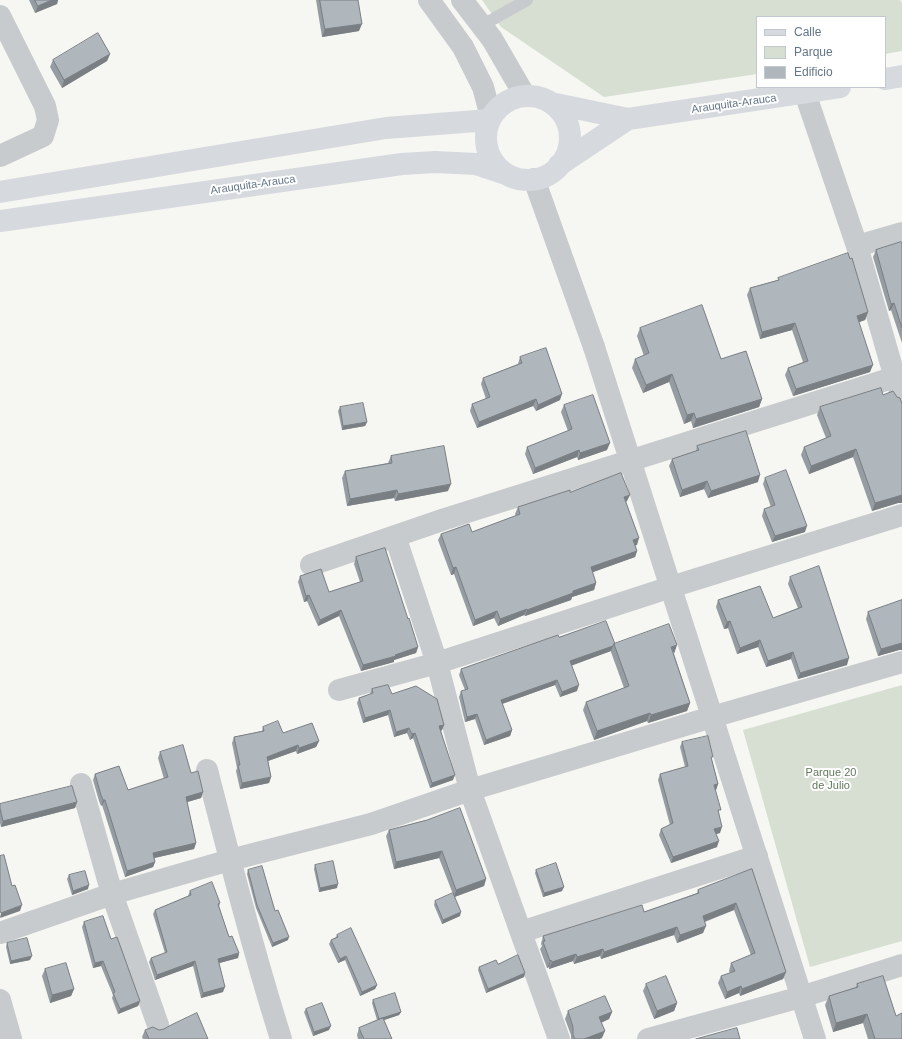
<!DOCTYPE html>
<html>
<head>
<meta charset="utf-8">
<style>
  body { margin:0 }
  #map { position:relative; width:902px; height:1039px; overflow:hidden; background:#f6f6f2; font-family:Helvetica,sans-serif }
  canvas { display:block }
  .legend { position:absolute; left:756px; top:16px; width:130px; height:72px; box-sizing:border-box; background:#fff; border:1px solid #c1c8cf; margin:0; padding:5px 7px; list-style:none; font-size:12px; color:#637586 }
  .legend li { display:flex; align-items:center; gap:8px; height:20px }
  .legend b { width:20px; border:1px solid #c1c8cf }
</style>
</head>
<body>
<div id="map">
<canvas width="902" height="1039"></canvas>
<ul class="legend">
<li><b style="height:5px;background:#d6dadf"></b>Calle</li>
<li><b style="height:11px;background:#d7dfd3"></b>Parque</li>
<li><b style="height:11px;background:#afb6bc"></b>Edificio</li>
</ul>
</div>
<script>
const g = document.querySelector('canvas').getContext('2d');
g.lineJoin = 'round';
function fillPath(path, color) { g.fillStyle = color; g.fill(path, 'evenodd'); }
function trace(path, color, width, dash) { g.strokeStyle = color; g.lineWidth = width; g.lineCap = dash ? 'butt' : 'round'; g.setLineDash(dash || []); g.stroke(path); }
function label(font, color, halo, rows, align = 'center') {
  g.font = font + ' Helvetica,sans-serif'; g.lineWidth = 4; g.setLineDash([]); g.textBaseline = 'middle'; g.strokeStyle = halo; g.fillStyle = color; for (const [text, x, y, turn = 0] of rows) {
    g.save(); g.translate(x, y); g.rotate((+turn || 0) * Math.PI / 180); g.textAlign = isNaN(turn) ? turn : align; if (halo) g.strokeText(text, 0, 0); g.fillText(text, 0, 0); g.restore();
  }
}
const green = new Path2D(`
  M 482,0 L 900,0 L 902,3 L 902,51 L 885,54 L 885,17 L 757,17 L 757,74 L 604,97 L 501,27 Z
  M 902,685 L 902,941 L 810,967 L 743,730 Z`);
const service = new Path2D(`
  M 481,26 L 527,0`);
const minor = new Path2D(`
  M 0,16 L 45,106 L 48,120 L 43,136 L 0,156
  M 805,93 L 857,246 L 895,378 L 902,395
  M 534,179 L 594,347
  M 857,246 L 902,233
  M 395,536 L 437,663 L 470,790 L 559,1039
  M 311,565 L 445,519 L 902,375
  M 339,690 L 437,663 L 671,587 L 902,515
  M 207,770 C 230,860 253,950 281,1039
  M 81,784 L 112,894 L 158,1025
  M 521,932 L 757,856
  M 0,933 L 112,894 L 230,860 L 371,824 L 470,790 L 712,717 L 902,662
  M 0,1000 L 11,1039
  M 648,1039 L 801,997 L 902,965`);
const tertiary = new Path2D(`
  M 429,0 L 463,47 L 483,87 L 491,117
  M 462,0 L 492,39 L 525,96
  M 594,347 L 815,1039`);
const primary = new Path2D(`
  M 885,79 L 902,76
  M486 138a42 42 0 1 1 84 0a42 42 0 1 1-84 0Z
  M 551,103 L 628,119 L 840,87
  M 559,165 L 628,119
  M 0,192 L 386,128 L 489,120
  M 0,221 L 402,164 L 435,162 L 476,164 L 506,174`);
const wall = new Path2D(`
  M 29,0 L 58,0 L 57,4 L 35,13 Z
  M 316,0 L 358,0 L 359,31 L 322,37 Z
  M 110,54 L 107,61 L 62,88 L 50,67 L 53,60 Z
  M 902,244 L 902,343 L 891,310 L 889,311 L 873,257 L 876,250 Z
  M 778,278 L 868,312 L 865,320 L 859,322 L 870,372 L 793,396 L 785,375 L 788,368 L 803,362 L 792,330 L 760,339 L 747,295 L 750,288 L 778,280 Z
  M 640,328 L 721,359 L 762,399 L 759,407 L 693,428 L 691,421 L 684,424 L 669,382 L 643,393 L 632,368 L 635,359 L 644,356 L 637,336 Z
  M 520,357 L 560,400 L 536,411 L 533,406 L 477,428 L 470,411 L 472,404 L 486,399 L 481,384 L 483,378 L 518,364 Z
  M 883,395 L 902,404 L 902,503 L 898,503 L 872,511 L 853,457 L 809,474 L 801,455 L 804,447 L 826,438 L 817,415 L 820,407 Z
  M 564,405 L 607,450 L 578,460 L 577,457 L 533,474 L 525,454 L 527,447 L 568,431 L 561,412 Z
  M 340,407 L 367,422 L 365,426 L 342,430 L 338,411 Z
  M 697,446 L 758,482 L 708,498 L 704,489 L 680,497 L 669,466 L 672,459 L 696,451 Z
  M 391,456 L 448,491 L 395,501 L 394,498 L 347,506 L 342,478 L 345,471 L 388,463 Z
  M 765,478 L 805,532 L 772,542 L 762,516 L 764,509 L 771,507 L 763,484 Z
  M 570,492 L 627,501 L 626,502 L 637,545 L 635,545 L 637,551 L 635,557 L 592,572 L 596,583 L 594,590 L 572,597 L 571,600 L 525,616 L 524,615 L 498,626 L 494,618 L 473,626 L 454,574 L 451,575 L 438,540 L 441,534 L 472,532 L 516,516 L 515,514 L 518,507 Z
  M 356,557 L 408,619 L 418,647 L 416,653 L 394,660 L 394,662 L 361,671 L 339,616 L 318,626 L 307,601 L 304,602 L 298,582 L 300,576 L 329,592 L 360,582 L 354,564 Z
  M 790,577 L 847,665 L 798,679 L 791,659 L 766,667 L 758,647 L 737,654 L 728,628 L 724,629 L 716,607 L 718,600 L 773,618 L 798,608 L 788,584 Z
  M 902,600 L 902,650 L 899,650 L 878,656 L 866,619 L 868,612 Z
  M 559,637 L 615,644 L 674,654 L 690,703 L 687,711 L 648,723 L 647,721 L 594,740 L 583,710 L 586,702 L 624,688 L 611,652 L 611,651 L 571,665 L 577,691 L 560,697 L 555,685 L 502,704 L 512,730 L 510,736 L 484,745 L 475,719 L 465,722 L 459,697 L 461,691 L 465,690 L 459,675 L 461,669 Z
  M 372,689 L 392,694 L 444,725 L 442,730 L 441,731 L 453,780 L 430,788 L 413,738 L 410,740 L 407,733 L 394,737 L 388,715 L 363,723 L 357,703 L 359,698 L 370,694 Z
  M 263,727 L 283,733 L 319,741 L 316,747 L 297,754 L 296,751 L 268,761 L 271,777 L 269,783 L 240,789 L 236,771 L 237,768 L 232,743 L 234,737 L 262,731 Z
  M 682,742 L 712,760 L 718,784 L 716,790 L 715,790 L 719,814 L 720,833 L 716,834 L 717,847 L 671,863 L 659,835 L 661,829 L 670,825 L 658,780 L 660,774 L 685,767 L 680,747 Z
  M 160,752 L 191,773 L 203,792 L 201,798 L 187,802 L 196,843 L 194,849 L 154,858 L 155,862 L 153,867 L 125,877 L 102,805 L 101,806 L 99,801 L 93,780 L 95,774 L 128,790 L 164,779 L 158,758 Z
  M 77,802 L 75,808 L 1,827 L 0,823 L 0,804 Z
  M 427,820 L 486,879 L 484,886 L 455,897 L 460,916 L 442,924 L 434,905 L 435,901 L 453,894 L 439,858 L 394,869 L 386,836 L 389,830 Z
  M 315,865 L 337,888 L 319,892 L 314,869 Z
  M 752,869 L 786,972 L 783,979 L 740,996 L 739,993 L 725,999 L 718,983 L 721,976 L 730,973 L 729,971 L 731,963 L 751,955 L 734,910 L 705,922 L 703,933 L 677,943 L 674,935 L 601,959 L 600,956 L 574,964 L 573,961 L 549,969 L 549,967 L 547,968 L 540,949 L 542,946 L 541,944 L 543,936 L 644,912 L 697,893 L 698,890 Z
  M 248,870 L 288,940 L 272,947 L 256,908 L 247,874 Z
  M 536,870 L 562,891 L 543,897 L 535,873 Z
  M 69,875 L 88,889 L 72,895 L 67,879 Z
  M 190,891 L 220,903 L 219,907 L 229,937 L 239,953 L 238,958 L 219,963 L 223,992 L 201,998 L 193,966 L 155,980 L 149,962 L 151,958 L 165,953 L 153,914 L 155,910 L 188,896 Z
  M 84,922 L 111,939 L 140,1001 L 138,1006 L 118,1014 L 112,998 L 113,995 L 101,966 L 93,968 L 82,927 Z
  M 337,935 L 377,985 L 375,989 L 360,996 L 345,960 L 338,963 L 329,944 L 331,940 L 336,937 Z
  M 7,943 L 30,960 L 10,964 L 6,947 Z
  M 498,964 L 525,973 L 524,977 L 486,993 L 478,970 L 479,967 Z
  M 45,969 L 74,989 L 71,996 L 50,1003 L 42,976 Z
  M 646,984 L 677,1003 L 674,1011 L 654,1019 L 643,991 Z
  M 857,984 L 902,1039 L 868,1039 L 863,1023 L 833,1032 L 825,1005 L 829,996 L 856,987 Z
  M 373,1000 L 401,1012 L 399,1015 L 384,1020 L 392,1039 L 358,1039 L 357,1035 L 359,1028 L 377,1020 L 372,1003 Z
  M 306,1009 L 329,1030 L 313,1036 L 304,1012 Z
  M 568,1011 L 612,1012 L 609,1019 L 601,1023 L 602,1038 L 599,1039 L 571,1039 L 571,1035 L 565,1019 Z
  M 145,1030 L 208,1039 L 143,1039 L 142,1037 Z`);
const shadedWall = new Path2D(`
  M 52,0 L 58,0 L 57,4 L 35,13 L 38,6 Z
  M 362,24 L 359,31 L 322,37 L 325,29 Z
  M 110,54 L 107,61 L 62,88 L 64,80 Z
  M 894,303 L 891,310 L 889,311 L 891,304 Z
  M 868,312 L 865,320 L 854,324 L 857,316 Z
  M 795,323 L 792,330 L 760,339 L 762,332 Z
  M 873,365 L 870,372 L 793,396 L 796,389 Z
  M 672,374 L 669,382 L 643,393 L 646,385 Z
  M 562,394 L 560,400 L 536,411 L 538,405 Z
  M 536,399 L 533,406 L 477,428 L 479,422 Z
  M 762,399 L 759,407 L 693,428 L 696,419 Z
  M 694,413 L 691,421 L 684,424 L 687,415 Z
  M 367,422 L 365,426 L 342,430 L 343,426 Z
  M 610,443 L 607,450 L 578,460 L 580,453 Z
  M 856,449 L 853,457 L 809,474 L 811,466 Z
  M 579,450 L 577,457 L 533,474 L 535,468 Z
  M 760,475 L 758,482 L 708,498 L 711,491 Z
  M 707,481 L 704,489 L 680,497 L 682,490 Z
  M 451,484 L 448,491 L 395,501 L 398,494 Z
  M 397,490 L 394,498 L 347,506 L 350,499 Z
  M 630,495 L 627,501 L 622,503 L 624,497 Z
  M 902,495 L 902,503 L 898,503 L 872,511 L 875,503 Z
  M 807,526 L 805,532 L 772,542 L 775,536 Z
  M 639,538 L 637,545 L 631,547 L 633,540 Z
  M 637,551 L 635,557 L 588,574 L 591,567 Z
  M 456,567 L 454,574 L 451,575 L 453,568 Z
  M 596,583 L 594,590 L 572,597 L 571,600 L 525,616 L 527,610 L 573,591 Z
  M 309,595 L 307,601 L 304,602 L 306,596 Z
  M 527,609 L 524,615 L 498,626 L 500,619 Z
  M 341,610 L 339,616 L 318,626 L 320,620 Z
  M 497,611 L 494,618 L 473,626 L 475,620 Z
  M 730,621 L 728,628 L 724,629 L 727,622 Z
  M 760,640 L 758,647 L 737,654 L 740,648 Z
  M 902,643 L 902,650 L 899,650 L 878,656 L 881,649 Z
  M 677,645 L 674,654 L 671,647 Z
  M 613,646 L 611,651 L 568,667 L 570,661 Z
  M 418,647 L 416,653 L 394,660 L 394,662 L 361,671 L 363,665 Z
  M 793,652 L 791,659 L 766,667 L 768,661 Z
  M 849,658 L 847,665 L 798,679 L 800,673 Z
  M 557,680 L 555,685 L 499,705 L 501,700 Z
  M 579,685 L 577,691 L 560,697 L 562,692 Z
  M 690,703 L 687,711 L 648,723 L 651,715 Z
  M 390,710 L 388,715 L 363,723 L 365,718 Z
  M 650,713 L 647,721 L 594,740 L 597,731 Z
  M 477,714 L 475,719 L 465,722 L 467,717 Z
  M 444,725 L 442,730 L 437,732 L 439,726 Z
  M 409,728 L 407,733 L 394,737 L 396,732 Z
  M 512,730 L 510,736 L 484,745 L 486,740 Z
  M 415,733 L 413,738 L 410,740 L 412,734 Z
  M 319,741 L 316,747 L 297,754 L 299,748 Z
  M 298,745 L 296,751 L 265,762 L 267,757 Z
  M 455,775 L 453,780 L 430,788 L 432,783 Z
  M 271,777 L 269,783 L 240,789 L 242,783 Z
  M 718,784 L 716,790 L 712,791 L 714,785 Z
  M 203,792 L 201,798 L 184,803 L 186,797 Z
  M 103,800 L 105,800 L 102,805 L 101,806 Z
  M 77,802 L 75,808 L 1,827 L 3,821 Z
  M 722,827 L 720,833 L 712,835 L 714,829 Z
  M 719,841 L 717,847 L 671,863 L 673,857 Z
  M 196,843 L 194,849 L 150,859 L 153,853 Z
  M 442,851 L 439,858 L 394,869 L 396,862 Z
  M 155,862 L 153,867 L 125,877 L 127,871 Z
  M 486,879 L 484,886 L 454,897 L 456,890 Z
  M 338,884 L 337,888 L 319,892 L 320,888 Z
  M 89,885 L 88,889 L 72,895 L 73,891 Z
  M 564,887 L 562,891 L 543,897 L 544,893 Z
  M 736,903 L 734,910 L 700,923 L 703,916 Z
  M 22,905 L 20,911 L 0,918 L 1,913 Z
  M 461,912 L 460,916 L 442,924 L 443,920 Z
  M 706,926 L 703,933 L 677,943 L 680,935 Z
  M 677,927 L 674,935 L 601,959 L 604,952 Z
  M 289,937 L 288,940 L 272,947 L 273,943 Z
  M 603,949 L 600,956 L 574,964 L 577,957 Z
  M 239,953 L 238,958 L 216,964 L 218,959 Z
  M 576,954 L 573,961 L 549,969 L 552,962 Z
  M 32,956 L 30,960 L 10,964 L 11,961 Z
  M 346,956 L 345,960 L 338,963 L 340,959 Z
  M 551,960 L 549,967 L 547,968 L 550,961 Z
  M 103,961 L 101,966 L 93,968 L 95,963 Z
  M 195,961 L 193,966 L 155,980 L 157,975 Z
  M 786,972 L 783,979 L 740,996 L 742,989 Z
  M 525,973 L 524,977 L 486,993 L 488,989 Z
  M 377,985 L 375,989 L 360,996 L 362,992 Z
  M 741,986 L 739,993 L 725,999 L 727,992 Z
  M 225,987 L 223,992 L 201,998 L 203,993 Z
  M 74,989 L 71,996 L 50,1003 L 52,995 Z
  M 140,1001 L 138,1006 L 118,1014 L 120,1009 Z
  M 677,1003 L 674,1011 L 654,1019 L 657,1011 Z
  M 401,1012 L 399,1015 L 378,1022 L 379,1019 Z
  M 612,1012 L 609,1019 L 596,1025 L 599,1017 Z
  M 867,1014 L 863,1023 L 833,1032 L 836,1023 Z
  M 331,1026 L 329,1030 L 313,1036 L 314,1032 Z
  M 605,1031 L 602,1038 L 599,1039 L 584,1039 Z`);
const building = new Path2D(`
  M 35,0 L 52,0 L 38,6 Z
  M 320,0 L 358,0 L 362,24 L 325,29 Z
  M 98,33 L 110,54 L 64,80 L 53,60 Z
  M 901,242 L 902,244 L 902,328 L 894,303 L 891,304 L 876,250 Z
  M 848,253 L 850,259 L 852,258 L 868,312 L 857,316 L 873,365 L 796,389 L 788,368 L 808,361 L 795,323 L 762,332 L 750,288 L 779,280 L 778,278 Z
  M 702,305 L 721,359 L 746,351 L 762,399 L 696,419 L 694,413 L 687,415 L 672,374 L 646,385 L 635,359 L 649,353 L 640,328 Z
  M 546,348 L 562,394 L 538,405 L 536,399 L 479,422 L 472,404 L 490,397 L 483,378 L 522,363 L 520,357 Z
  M 881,388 L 883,395 L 893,391 L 897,397 L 900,398 L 902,404 L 902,495 L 875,503 L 856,449 L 811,466 L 804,447 L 831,436 L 820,407 Z
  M 593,395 L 610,443 L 580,453 L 579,450 L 535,468 L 527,447 L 572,429 L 564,405 Z
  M 363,403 L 367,422 L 343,426 L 340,407 Z
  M 746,431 L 760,475 L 711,491 L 707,481 L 682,490 L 672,459 L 699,450 L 697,446 Z
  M 444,446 L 451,484 L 398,494 L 397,490 L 350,499 L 345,471 L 392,463 L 391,456 Z
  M 786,470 L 807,526 L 775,536 L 764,509 L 775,505 L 765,478 Z
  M 621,473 L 630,495 L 624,497 L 639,538 L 633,540 L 637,551 L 591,567 L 596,583 L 573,591 L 573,593 L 527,610 L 527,609 L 500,619 L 497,611 L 475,620 L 456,567 L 453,568 L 441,534 L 469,524 L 472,532 L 520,514 L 518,507 L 570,490 L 570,492 Z
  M 385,548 L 408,619 L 409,618 L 418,647 L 395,655 L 396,656 L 363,665 L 341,610 L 320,620 L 309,595 L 306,596 L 300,576 L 321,569 L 329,592 L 363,581 L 356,557 Z
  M 819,566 L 849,658 L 800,673 L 793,652 L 768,661 L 760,640 L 740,648 L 730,621 L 727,622 L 718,600 L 760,586 L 773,618 L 802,607 L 790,577 Z
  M 902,600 L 902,643 L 881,649 L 868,612 Z
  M 606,621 L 615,644 L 614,644 L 613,646 L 570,661 L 579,685 L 562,692 L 557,680 L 501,700 L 512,730 L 486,740 L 477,714 L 467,717 L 461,691 L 468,689 L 461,669 L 558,635 L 559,637 Z
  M 669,624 L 677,645 L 671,647 L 690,703 L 651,715 L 650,713 L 597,731 L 586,702 L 629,686 L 614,644 Z
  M 388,685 L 392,694 L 416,686 L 437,699 L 444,725 L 439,726 L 455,775 L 432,783 L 415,733 L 412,734 L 409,728 L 396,732 L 390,710 L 365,718 L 359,698 L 373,693 L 372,689 Z
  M 278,721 L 283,733 L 312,723 L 319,741 L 299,748 L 298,745 L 267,757 L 271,777 L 242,783 L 238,765 L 240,765 L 234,737 L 264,731 L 263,727 Z
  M 708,736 L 713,757 L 711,757 L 718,784 L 714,785 L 721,810 L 718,810 L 722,827 L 714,829 L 719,841 L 673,857 L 661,829 L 673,823 L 660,774 L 688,766 L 682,742 Z
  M 183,745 L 191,773 L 198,771 L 203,792 L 186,797 L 196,843 L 153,853 L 155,862 L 127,871 L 105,800 L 103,800 L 101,795 L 95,774 L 119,766 L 128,790 L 168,777 L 160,752 Z
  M 72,786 L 77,802 L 3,821 L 0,808 L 0,804 Z
  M 460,808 L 486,879 L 456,890 L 442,851 L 396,862 L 389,830 L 427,820 Z
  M 4,855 L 12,886 L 15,885 L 22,905 L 1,913 L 0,911 L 0,856 Z
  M 333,861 L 338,884 L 320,888 L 315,865 Z
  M 556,863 L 564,887 L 544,893 L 536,870 Z
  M 262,866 L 275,911 L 278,910 L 289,937 L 273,943 L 257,905 L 248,870 Z
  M 752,869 L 786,972 L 742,989 L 741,986 L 727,992 L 721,976 L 735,971 L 731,963 L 755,953 L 736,903 L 703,916 L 706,926 L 680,935 L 677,927 L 604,952 L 603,949 L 577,957 L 576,954 L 552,962 L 551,960 L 550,961 L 543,942 L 545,941 L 543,936 L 642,905 L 644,912 L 699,893 L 698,890 Z
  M 85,871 L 89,885 L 73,891 L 69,875 Z
  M 212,882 L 220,903 L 218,904 L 229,937 L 232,936 L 239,953 L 218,959 L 225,987 L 203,993 L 195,961 L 157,975 L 151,958 L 167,952 L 155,910 L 191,895 L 190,891 Z
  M 453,893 L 461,912 L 443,920 L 435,901 Z
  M 103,916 L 111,939 L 117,937 L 140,1001 L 120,1009 L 113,993 L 115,992 L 103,961 L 95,963 L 84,922 Z
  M 351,928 L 377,985 L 362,992 L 346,956 L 340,959 L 331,940 L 338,937 L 337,935 Z
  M 27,938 L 32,956 L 11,961 L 7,943 Z
  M 518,955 L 525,973 L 488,989 L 479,967 L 496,960 L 498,964 Z
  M 66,963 L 74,989 L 52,995 L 45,969 Z
  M 666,976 L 677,1003 L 657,1011 L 646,984 Z
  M 883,976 L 896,1016 L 902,1013 L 902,1039 L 875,1039 L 867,1014 L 836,1023 L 829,996 L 858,987 L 857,984 Z
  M 395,993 L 401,1012 L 379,1019 L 373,1000 Z
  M 605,996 L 612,1012 L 599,1017 L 605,1031 L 584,1039 L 575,1039 L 573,1035 L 573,1027 L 568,1011 Z
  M 322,1003 L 331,1026 L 314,1032 L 306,1009 Z
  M 197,1013 L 208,1039 L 149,1039 L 145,1030 L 153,1027 L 159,1030 L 164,1029 L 171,1025 Z
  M 383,1018 L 392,1039 L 364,1039 L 359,1028 Z
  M 737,1028 L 740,1039 L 696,1039 Z`);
const streetNames = [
  ["Arauquita-Arauca",734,104,-8],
  ["Arauquita-Arauca",253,185,-8]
];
const parkNames = [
  ["Parque 20",831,773],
  ["de Julio",831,786]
];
fillPath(green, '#d7dfd3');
trace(service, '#c8cbce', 12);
trace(minor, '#c8cbce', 22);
trace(tertiary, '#c8cbce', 22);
trace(primary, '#d6dadf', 22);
fillPath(wall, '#969da2');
fillPath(shadedWall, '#7a7f84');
fillPath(building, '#afb6bc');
trace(building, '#7a7f84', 1);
label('11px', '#637586', '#fff', streetNames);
label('11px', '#63785e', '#fff', parkNames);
</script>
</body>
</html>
